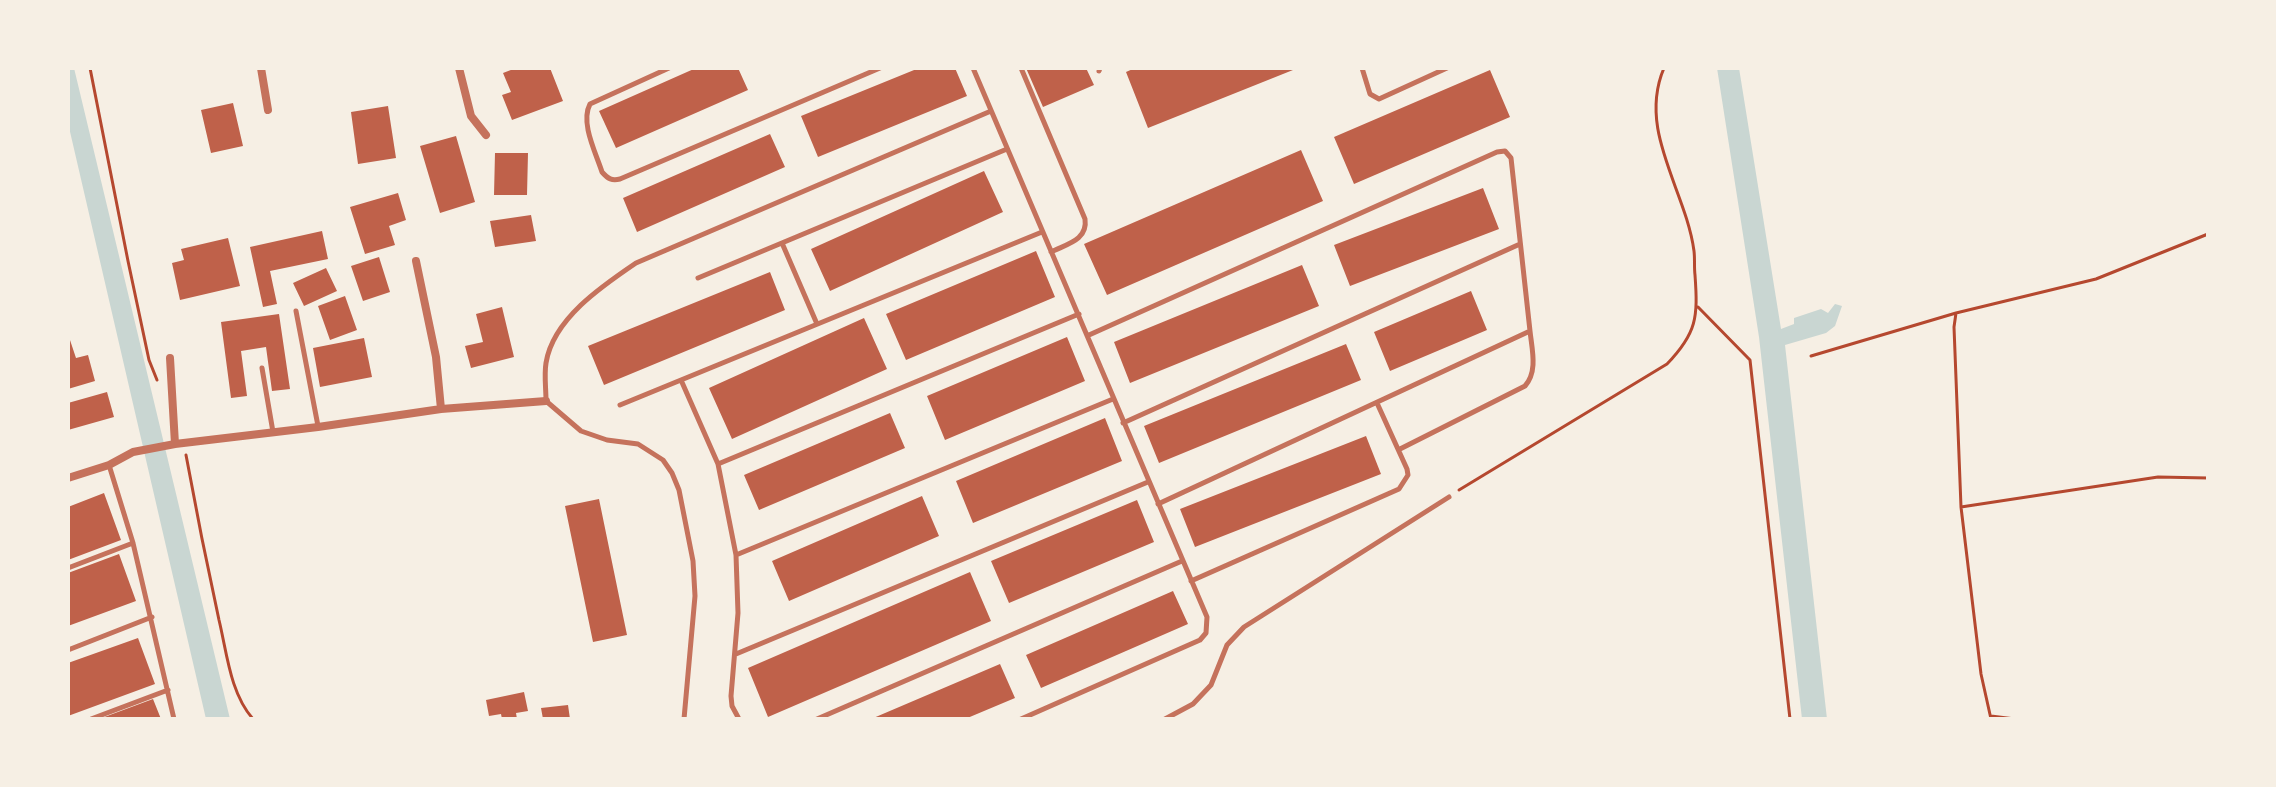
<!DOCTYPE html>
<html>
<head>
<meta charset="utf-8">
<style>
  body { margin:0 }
  #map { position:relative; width:2276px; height:787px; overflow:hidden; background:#f6efe4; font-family:Lato,sans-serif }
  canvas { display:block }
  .frame { position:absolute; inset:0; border:70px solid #f6efe4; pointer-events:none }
</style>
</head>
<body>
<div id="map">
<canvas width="2276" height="787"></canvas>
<div class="frame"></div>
</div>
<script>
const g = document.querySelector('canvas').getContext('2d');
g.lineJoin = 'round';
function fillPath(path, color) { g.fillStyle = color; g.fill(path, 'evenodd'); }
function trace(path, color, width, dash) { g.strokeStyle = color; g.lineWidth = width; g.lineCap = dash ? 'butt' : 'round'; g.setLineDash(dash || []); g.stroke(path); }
const water = new Path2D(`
  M 68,68 L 74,68 L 230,719 L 206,719 L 68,123 Z
  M 1717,68 L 1739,68 L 1781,329 L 1794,324 L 1794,318 L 1821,309 L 1828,313 L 1835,304 L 1842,306 L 1835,326 L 1826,333 L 1785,345 L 1827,719 L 1802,719 L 1759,337 Z`);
const building = new Path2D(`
  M 516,68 L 550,68 L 563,101 L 512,120 L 502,95 L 511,92 L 503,73 Z
  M 696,68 L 738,68 L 748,90 L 616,148 L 599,111 Z
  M 919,68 L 955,68 L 967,96 L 818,157 L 801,116 Z
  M 1026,68 L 1086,68 L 1094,85 L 1043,107 Z
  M 1135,68 L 1298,68 L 1148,128 L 1126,72 Z
  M 1490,70 L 1510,117 L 1354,184 L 1334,137 Z
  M 233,103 L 243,146 L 211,153 L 201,110 Z
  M 388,106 L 396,158 L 358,164 L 351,112 Z
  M 770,134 L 785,167 L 637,232 L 623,198 Z
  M 456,136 L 475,202 L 440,213 L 420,146 Z
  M 1301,150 L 1323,201 L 1107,295 L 1084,244 Z
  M 495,153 L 528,153 L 527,195 L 494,195 Z
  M 984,171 L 1003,212 L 830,291 L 811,249 Z
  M 1483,188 L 1499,229 L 1350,286 L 1334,245 Z
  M 398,193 L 406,220 L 389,226 L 395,245 L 365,254 L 350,207 Z
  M 531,215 L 536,241 L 495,247 L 490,221 Z
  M 322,231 L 328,259 L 270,271 L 277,304 L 263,307 L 250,247 Z
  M 228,238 L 240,286 L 180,300 L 172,263 L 184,260 L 181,249 Z
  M 1036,251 L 1055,297 L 906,360 L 886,314 Z
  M 379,257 L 390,292 L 363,301 L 351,266 Z
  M 1302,265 L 1319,306 L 1130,383 L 1114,342 Z
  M 326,268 L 337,291 L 304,306 L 293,283 Z
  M 770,272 L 785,310 L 604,385 L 588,346 Z
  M 1471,291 L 1487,330 L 1390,371 L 1374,332 Z
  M 345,296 L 357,330 L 330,340 L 318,306 Z
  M 502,307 L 514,357 L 471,368 L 465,346 L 483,342 L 476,314 Z
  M 279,314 L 290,389 L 272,391 L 266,347 L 241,351 L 247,396 L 231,398 L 221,322 Z
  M 864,318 L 887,369 L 732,439 L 709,388 Z
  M 68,334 L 76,358 L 88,355 L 95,381 L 68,389 Z
  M 1067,337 L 1085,381 L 945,440 L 927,396 Z
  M 364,338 L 372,377 L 320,387 L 313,348 Z
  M 1346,344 L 1361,380 L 1159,463 L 1144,426 Z
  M 107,392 L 114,417 L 68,430 L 68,403 Z
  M 890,413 L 905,448 L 759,510 L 744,475 Z
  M 1105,418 L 1122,461 L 973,523 L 956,481 Z
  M 1366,436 L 1381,474 L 1195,547 L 1180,509 Z
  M 104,493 L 121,540 L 68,560 L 68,507 Z
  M 922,496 L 939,536 L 789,601 L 772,561 Z
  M 599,499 L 627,635 L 593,642 L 565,506 Z
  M 1137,500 L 1154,542 L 1009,603 L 991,561 Z
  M 119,554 L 136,601 L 68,626 L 68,573 Z
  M 970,572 L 991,621 L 768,717 L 748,668 Z
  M 1173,591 L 1188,624 L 1041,688 L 1026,655 Z
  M 138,638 L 155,684 L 68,716 L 68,663 Z
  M 1000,664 L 1015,698 L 965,719 L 871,719 Z
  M 524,692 L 528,711 L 516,713 L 517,719 L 502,719 L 501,714 L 489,716 L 486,700 Z
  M 153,699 L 161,719 L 99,719 Z
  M 568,705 L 570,719 L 543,719 L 541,708 Z`);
const path = new Path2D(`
  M 90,68 L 128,261 L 149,360 L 157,380
  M 1698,307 L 1750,360 L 1790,719
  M 1956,313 L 1954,327 L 1961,507 L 1981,674 L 1991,719
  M 1811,356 L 1956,313 L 2096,279 L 2208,234
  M 186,455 C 196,510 207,565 219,620 C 227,653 230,693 253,719
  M 1459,490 L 1667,364 C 1697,333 1698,317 1695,275 C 1694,267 1695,259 1694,251 C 1686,190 1637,131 1664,68
  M 1961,507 L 2158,477 L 2208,478
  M 1991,716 L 2015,719`);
const service = new Path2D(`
  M 669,68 L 590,104 C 580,123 596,153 602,172 C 608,179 612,181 620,179 L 880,68
  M 973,68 L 1207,617 L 1206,633 L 1200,640 L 1021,719
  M 1021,68 L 1085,219 C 1088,240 1067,244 1051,252
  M 1362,68 L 1370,94 L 1379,99 L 1447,68
  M 1099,71 L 1100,68
  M 782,243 L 817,324
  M 698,278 L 1007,149
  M 296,311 L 318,426
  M 1089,335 L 1497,152 L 1505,151 L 1511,158 L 1530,331 L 1158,504
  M 262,368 L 273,432
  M 620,405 L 681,380
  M 1123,423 L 1520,244
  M 1400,449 L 1525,386 C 1538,371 1532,350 1530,331
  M 718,464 L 1079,314
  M 109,465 L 133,543 L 174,719
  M 736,555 L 1113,399
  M 68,568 L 133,543
  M 1191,581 L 1399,489 L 1408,475 L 1407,469 L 1377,403
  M 68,650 L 152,617
  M 736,654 L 1148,482
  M 91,719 L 168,690
  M 684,719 L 695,596 L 693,561 L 679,490 L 672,473 L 663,460 L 638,444 L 607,440 L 581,431 L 546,401 C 546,388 544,375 546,363 C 553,319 602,286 636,263 L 991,111
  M 739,719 L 732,706 L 731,696 L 738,613 L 736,555 L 718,464 L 681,380 L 1042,232
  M 817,719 L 1182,561
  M 1165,719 L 1193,704 L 1211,685 L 1227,645 L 1244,627 L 1449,497`);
const minor = new Path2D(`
  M 261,68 L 268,110
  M 459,68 L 471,116 L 486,135
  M 416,261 L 436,357 L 441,409
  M 170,358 L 175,444
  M 68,478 L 109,465 L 133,452 L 175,444 L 318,427 L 441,409 L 546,401`);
fillPath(water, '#c9d6d2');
fillPath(building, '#bf614a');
trace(path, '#b5482f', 3);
trace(service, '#c5725c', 5);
trace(minor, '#c5725c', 8);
</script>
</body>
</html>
